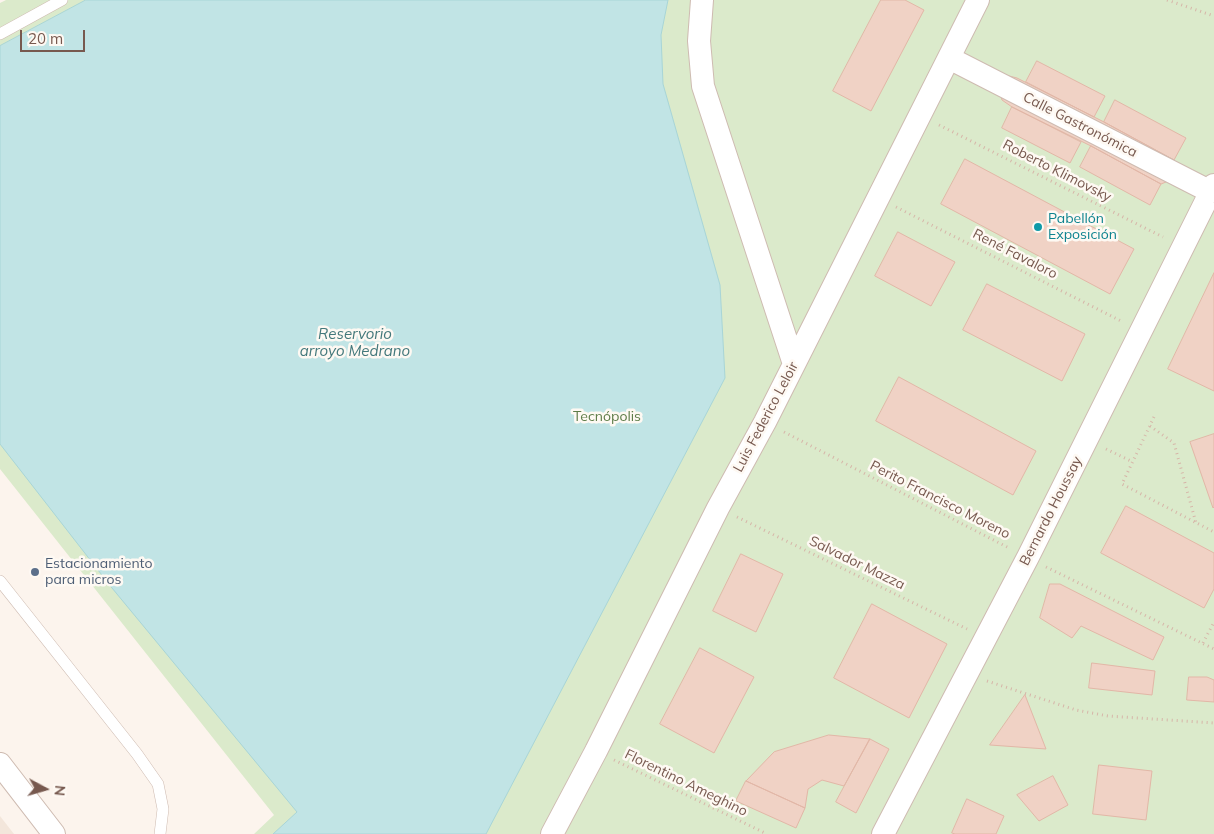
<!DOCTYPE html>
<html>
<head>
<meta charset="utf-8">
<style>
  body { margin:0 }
  #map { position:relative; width:1214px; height:834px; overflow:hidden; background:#fcf4ed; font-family:Mulish,sans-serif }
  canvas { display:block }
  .north { position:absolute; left:20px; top:764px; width:50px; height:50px; -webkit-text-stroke:4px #fef9f3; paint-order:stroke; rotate:96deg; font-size:14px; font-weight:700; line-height:20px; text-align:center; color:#77594f }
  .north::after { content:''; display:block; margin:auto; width:18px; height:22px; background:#77594f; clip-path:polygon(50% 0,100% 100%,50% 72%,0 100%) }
  .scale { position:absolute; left:20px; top:30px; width:65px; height:22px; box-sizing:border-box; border:2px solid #77594f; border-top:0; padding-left:6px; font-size:15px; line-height:18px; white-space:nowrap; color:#77594f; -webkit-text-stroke:4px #fef9f3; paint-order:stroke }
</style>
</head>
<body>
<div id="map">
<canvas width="1214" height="834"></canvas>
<div class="north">N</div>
<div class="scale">20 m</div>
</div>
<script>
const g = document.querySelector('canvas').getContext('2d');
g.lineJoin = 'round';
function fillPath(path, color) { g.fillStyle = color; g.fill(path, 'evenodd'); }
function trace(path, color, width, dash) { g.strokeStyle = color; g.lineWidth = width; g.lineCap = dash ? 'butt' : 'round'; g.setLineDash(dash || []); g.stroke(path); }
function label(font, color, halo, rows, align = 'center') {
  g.font = font + ' Mulish,sans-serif'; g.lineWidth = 5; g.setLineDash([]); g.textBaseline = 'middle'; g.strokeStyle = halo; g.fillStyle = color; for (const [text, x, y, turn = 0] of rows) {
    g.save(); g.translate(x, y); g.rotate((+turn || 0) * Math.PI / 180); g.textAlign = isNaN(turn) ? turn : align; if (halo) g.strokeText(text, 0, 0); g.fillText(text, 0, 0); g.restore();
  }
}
const residential = new Path2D(`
  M 0,816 L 14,834 L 0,834 Z`);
const green = new Path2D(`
  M 6,0 L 1214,0 L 1214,834 L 254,834 L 274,815 L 0,469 L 0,3 Z`);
const water = new Path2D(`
  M 86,0 L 668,0 L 661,35 L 663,84 L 720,285 L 725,378 L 486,834 L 273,834 L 297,812 L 112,588 L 0,444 L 0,46 Z`);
const building = new Path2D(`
  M 881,0 L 905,0 L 924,10 L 871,111 L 833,91 Z
  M 1037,61 L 1105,96 L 1094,117 L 1026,82 Z
  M 1009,76 L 1017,78 L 1104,122 L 1174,160 L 1179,166 L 1171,180 L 1161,184 L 1091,146 L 1012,107 L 1002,100 L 999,91 Z
  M 1115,100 L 1186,138 L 1174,160 L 1104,122 Z
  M 1012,107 L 1081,142 L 1070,163 L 1002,128 Z
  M 1091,146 L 1161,184 L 1150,205 L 1080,167 Z
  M 965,159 L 1134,249 L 1110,294 L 941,204 Z
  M 898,232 L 955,262 L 931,306 L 875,276 Z
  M 1214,273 L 1214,391 L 1168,369 Z
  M 987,284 L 1085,334 L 1062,381 L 963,330 Z
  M 899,377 L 1036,451 L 1013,495 L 876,421 Z
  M 1214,434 L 1214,507 L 1213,508 L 1190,442 Z
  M 1126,506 L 1214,553 L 1214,589 L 1204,608 L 1101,553 Z
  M 741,554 L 783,574 L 756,632 L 713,611 Z
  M 1050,584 L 1060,584 L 1164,637 L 1153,660 L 1081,626 L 1072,638 L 1040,618 Z
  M 872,604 L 947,644 L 909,718 L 834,678 Z
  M 700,648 L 754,677 L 714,753 L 660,724 Z
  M 1092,663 L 1155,671 L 1152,695 L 1089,688 Z
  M 1189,677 L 1207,677 L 1214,680 L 1214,702 L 1187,700 Z
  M 1025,695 L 1046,749 L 990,745 Z
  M 829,735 L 870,739 L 844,786 L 822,780 L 808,789 L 805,808 L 746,781 L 774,752 Z
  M 870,739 L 889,749 L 856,813 L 836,802 Z
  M 1099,765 L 1152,771 L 1146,820 L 1093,814 Z
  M 1053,776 L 1068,805 L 1039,821 L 1017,795 Z
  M 746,781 L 805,808 L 796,828 L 736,801 Z
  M 967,799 L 1004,816 L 996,834 L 955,834 L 952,833 Z`);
const path = new Path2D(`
  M 1167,0 L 1214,16
  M 939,125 L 1163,237
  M 896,207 L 1123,322
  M 1154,417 L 1122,484 L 1214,532
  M 1150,426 L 1174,443 L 1196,523
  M 784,432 L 1009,548
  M 1106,449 L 1133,462
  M 737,517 L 967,629
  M 1046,567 L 1214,649
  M 1203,643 L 1214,622
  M 987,681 L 1076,710 L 1108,716 L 1214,723
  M 614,760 L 767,834`);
const lane = new Path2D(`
  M 0,34 L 62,0
  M 0,581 L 137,754 L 158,784 L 163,809 L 160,834`);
const street = new Path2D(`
  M 702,0 L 699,41 L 703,86 L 794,364
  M 949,58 L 1211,192
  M 0,764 L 54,834
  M 552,834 L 596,751 L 718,508 L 765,422 L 978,0
  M 883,834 L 1028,557 L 1214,185`);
const markers = [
  [1038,227,5,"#0f9aa8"],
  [35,572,5,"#5c6f8a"]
];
const streetNames = [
  ["Calle Gastronómica",1080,125,27],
  ["Roberto Klimovsky",1057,171,27],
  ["René Favaloro",1015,254,27],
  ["Luis Federico Leloir",766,417,-62],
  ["Perito Francisco Moreno",940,500,27],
  ["Bernardo Houssay",1051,511,-63],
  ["Salvador Mazza",857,563,26],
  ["Florentino Ameghino",686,783,26]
];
const cultureNames = [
  ["Pabellón",1048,219],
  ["Exposición",1048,235]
];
const parkNames = [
  ["Tecnópolis",607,417]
];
const serviceNames = [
  ["Estacionamiento",45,564],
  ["para micros",45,580]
];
const waterNames = [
  ["Reservorio",355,334],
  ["arroyo Medrano",355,351]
];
fillPath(residential, '#f3e6db');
fillPath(green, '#dbeacb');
fillPath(water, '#c1e4e5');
trace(water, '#a8d5d7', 1);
fillPath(building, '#f0d2c5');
trace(building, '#e2b7a7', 1);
trace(lane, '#cebbb1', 12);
trace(street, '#cebbb1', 24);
trace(path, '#d6b5a8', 3, [1, 4]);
trace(lane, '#fff', 11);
trace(street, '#fff', 22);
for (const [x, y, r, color] of markers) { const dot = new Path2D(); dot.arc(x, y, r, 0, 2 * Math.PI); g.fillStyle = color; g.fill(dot); trace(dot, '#fef9f3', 2); }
label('14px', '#77594f', '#fef9f3', streetNames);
label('14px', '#0d838f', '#fef9f3', cultureNames, 'left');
label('14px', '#5d7c48', '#fef9f3', parkNames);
label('14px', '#4e5e75', '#fef9f3', serviceNames, 'left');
label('italic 15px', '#43787b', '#fef9f3', waterNames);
</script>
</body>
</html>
